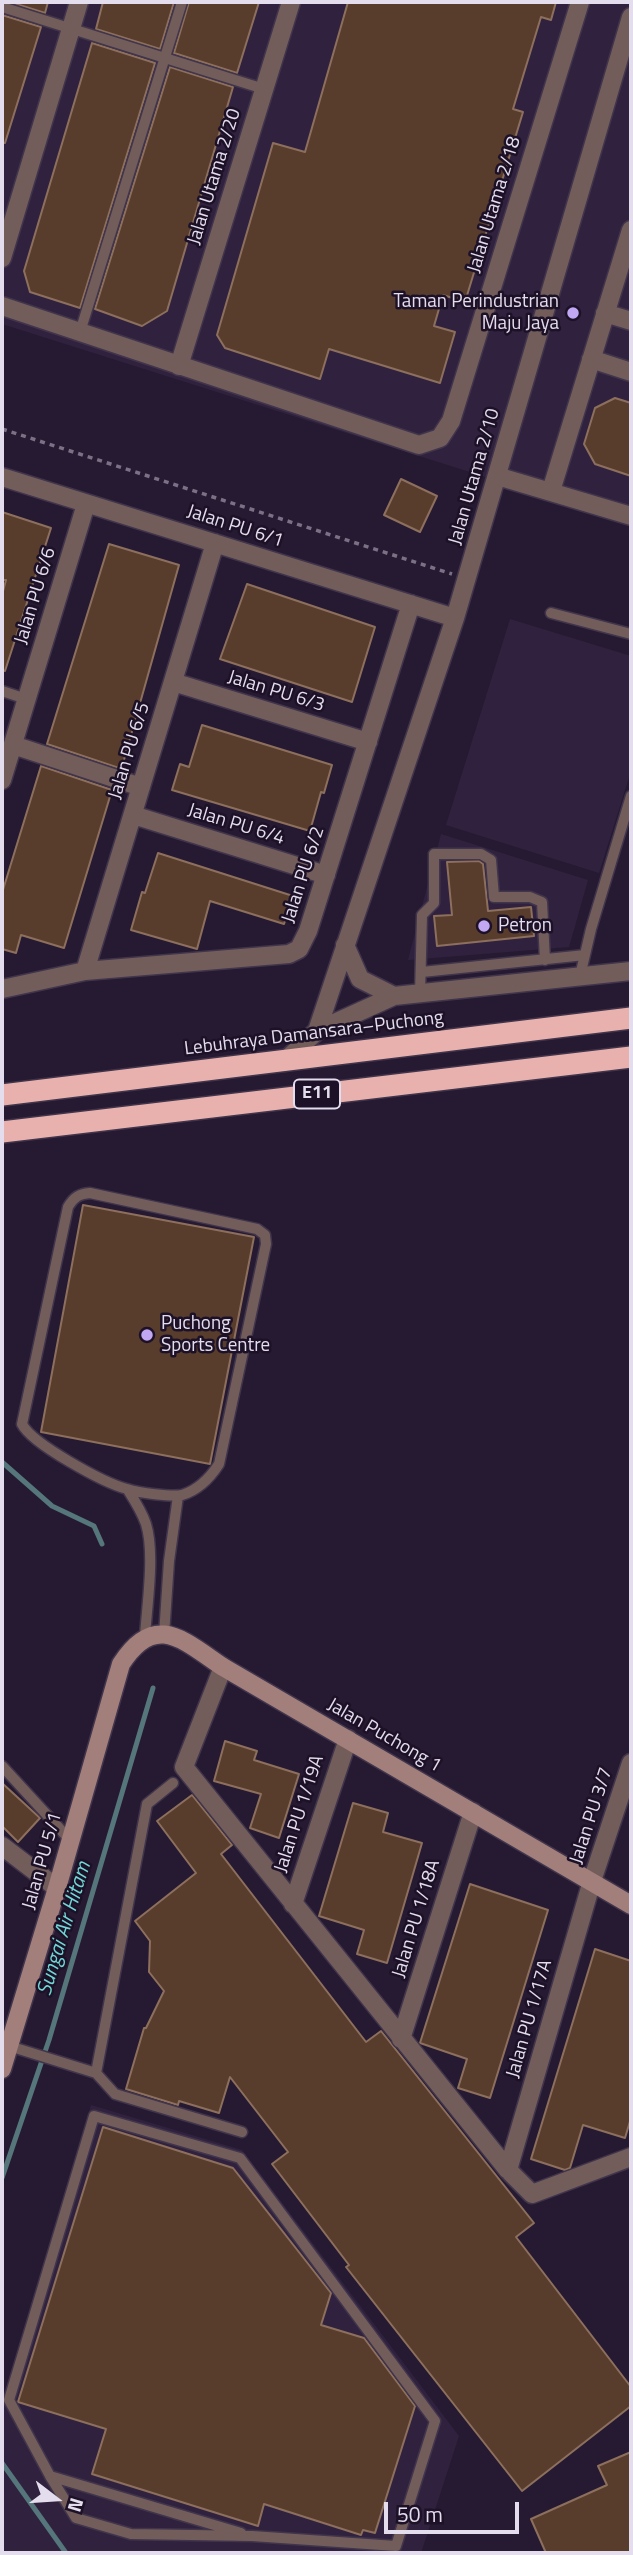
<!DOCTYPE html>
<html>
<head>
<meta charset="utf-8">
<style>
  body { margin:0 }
  #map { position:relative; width:633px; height:2555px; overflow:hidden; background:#261a32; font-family:"Titillium Web",sans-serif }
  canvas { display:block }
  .frame { position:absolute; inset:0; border:4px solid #e4dded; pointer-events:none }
  .north { position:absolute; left:21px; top:2464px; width:70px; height:70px; -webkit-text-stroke:5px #1c1127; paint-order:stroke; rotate:107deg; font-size:19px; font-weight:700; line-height:28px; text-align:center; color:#e4dded }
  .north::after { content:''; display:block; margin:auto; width:24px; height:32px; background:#e4dded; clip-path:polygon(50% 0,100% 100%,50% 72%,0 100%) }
  .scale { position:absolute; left:384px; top:2502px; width:135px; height:32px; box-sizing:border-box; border:4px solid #e4dded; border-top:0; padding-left:9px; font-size:21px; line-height:24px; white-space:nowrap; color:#e4dded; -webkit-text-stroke:5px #1c1127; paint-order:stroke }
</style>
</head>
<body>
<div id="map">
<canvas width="633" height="2555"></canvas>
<div class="frame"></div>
<div class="north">N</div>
<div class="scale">50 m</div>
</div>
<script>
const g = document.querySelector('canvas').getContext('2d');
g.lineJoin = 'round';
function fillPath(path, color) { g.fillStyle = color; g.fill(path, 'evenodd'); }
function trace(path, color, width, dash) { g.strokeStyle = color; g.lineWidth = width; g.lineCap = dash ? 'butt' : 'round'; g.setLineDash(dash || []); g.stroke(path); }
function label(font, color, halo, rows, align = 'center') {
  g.font = font + ' "Titillium Web",sans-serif'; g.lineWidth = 5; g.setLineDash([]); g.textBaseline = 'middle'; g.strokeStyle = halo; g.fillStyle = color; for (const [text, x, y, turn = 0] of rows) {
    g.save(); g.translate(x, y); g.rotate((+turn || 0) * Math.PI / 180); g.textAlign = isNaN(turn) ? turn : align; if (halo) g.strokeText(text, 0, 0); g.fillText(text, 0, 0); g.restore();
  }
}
const built = new Path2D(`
  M 2,2 L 631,2 L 631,523 L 2,324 Z
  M 510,619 L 631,656 L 631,771 L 599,873 L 446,825 Z
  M 441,834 L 588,880 L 569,947 L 408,960 Z
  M 91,2105 L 242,2150 L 459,2436 L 421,2553 L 2,2553 L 2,2406 Z`);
const stream = new Path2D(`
  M 2,1462 L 52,1506 L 94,1526 L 102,1544
  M 2,2178 L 49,2040 L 153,1688
  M 2,2463 L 66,2553`);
const building = new Path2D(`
  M 10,2 L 48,2 L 45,13 Z
  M 103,2 L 174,2 L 160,49 L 96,29 Z
  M 189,2 L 259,2 L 237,73 L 174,53 Z
  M 348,2 L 556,2 L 551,20 L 541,17 L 513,109 L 523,112 L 465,302 L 443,295 L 434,326 L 455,332 L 440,383 L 329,349 L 320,379 L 225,348 L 217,335 L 273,143 L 305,152 Z
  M 2,15 L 41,27 L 5,143 L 2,143 Z
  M 92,43 L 155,63 L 80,308 L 30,292 L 24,271 Z
  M 170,67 L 233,87 L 167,311 L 142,326 L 95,309 Z
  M 615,398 L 631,403 L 631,476 L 595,464 L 584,444 L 595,408 Z
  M 401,479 L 437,496 L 420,532 L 384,515 Z
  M 2,512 L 51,528 L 5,671 L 2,670 L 2,595 L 6,580 L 2,580 Z
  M 109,544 L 179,565 L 122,767 L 119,768 L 47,744 Z
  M 247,584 L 375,627 L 352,702 L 220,659 Z
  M 202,725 L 332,765 L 324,793 L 321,792 L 310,831 L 172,790 L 180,764 L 189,767 Z
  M 41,766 L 112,790 L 64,948 L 21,935 L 16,953 L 2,949 L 2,893 Z
  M 158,853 L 293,896 L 284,924 L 210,901 L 197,949 L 131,930 L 142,892 L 145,893 Z
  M 479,861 L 483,864 L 488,911 L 531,907 L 534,936 L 437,946 L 434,916 L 452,915 L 447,862 Z
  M 83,1205 L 254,1237 L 210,1464 L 41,1432 Z
  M 225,1741 L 257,1751 L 254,1760 L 299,1774 L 279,1838 L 250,1828 L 261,1794 L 214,1781 Z
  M 2,1783 L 40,1818 L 18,1842 L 2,1826 Z
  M 192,1795 L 232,1845 L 221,1854 L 366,2042 L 381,2031 L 534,2223 L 516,2237 L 631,2387 L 631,2406 L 522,2491 L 346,2267 L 349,2265 L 272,2164 L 288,2152 L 230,2077 L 219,2113 L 179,2101 L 178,2105 L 126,2089 L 144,2028 L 146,2028 L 164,1991 L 149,1972 L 150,1941 L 135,1921 L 196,1873 L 157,1821 Z
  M 353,1803 L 388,1813 L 383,1832 L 422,1843 L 387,1963 L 357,1954 L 364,1930 L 319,1916 Z
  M 470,1884 L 548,1910 L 490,2098 L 458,2088 L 467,2059 L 420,2043 Z
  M 595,1949 L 631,1961 L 631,2118 L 625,2138 L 583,2125 L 570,2168 L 565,2170 L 531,2159 Z
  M 103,2127 L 233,2168 L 331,2293 L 321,2325 L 364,2338 L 415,2406 L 375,2533 L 363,2530 L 361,2535 L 264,2504 L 258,2526 L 92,2474 L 106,2429 L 18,2402 Z
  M 631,2452 L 631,2553 L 546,2553 L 531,2519 L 607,2485 L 598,2466 Z`);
const path = new Path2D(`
  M 2,429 L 452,574`);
const lane = new Path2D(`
  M 2,7 L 264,89
  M 80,332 L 182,2
  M 551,613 L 631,634
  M 2,691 L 26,699
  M 422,972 L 585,955
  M 580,976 L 591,929 L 631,796
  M 420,994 L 422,915 L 434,903 L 434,854 L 481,854 L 491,860 L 494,897 L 530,897 L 542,902 L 545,960
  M 90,1193 L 257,1229 L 265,1235 L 266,1244 L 219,1464 C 210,1478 198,1490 182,1495 C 171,1497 139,1493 127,1489 C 104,1483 32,1444 22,1424 L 68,1207 C 74,1197 79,1194 90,1193 Z
  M 128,1490 C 135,1501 142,1512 146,1524 C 155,1553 147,1605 145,1636
  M 164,1635 L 169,1561 L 178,1496
  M 2,1766 L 70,1840
  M 9,2046 L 96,2073 L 147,1804 L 173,1783
  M 96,2073 L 115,2094 L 242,2132
  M 94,2116 L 240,2158 L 435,2421 L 396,2546 L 252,2536 L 131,2534 L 76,2518 L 50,2476 L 9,2400 Z
  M 50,2476 L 241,2533`);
const street = new Path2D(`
  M 2,258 L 79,2
  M 2,306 L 419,445 L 440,438 L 451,421 L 580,2
  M 605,313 L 631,321
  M 591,359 L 631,372
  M 179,366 L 291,2
  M 497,476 L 631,516
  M 2,477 L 455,618
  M 551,491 L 631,230
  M 173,682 L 368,742
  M 13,745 L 141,787
  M 2,780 L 86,504
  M 133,815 L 326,875
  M 345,945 L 360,979 L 394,996
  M 85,971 L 215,543
  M 2,989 L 85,971 L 289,954 L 299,949 L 308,931 L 411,604
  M 317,1031 L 394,996 L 631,971
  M 284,1062 L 317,1031 L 455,618 L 631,17
  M 223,1667 L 184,1767 L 508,2170 L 532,2194 L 631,2157
  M 2,1846 L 57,1888
  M 293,1904 L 348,1739
  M 401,2039 L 473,1812
  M 508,2170 L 592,1881 L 631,1763`);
const secondary = new Path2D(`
  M 2,2069 L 57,1888 L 121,1664 C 155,1611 183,1640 223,1667 L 631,1905`);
const highway = new Path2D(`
  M 2,1095 L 631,1018
  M 2,1132 L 631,1057`);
const markers = [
  [573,313,7,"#c2a8f3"],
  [484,926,7,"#c2a8f3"],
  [147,1335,7,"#c2a8f3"]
];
const shields = [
  [317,1094,46]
];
const shieldNames = [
  ["E11",317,1094]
];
const streetNames = [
  ["Jalan Utama 2/20",215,177,-73],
  ["Jalan Utama 2/18",495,205,-73],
  ["Jalan Utama 2/10",475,477,-74],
  ["Jalan PU 6/1",235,527,18],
  ["Jalan PU 6/6",36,596,-73],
  ["Jalan PU 6/3",276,692,17],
  ["Jalan PU 6/5",130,751,-73],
  ["Jalan PU 6/4",236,825,17],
  ["Jalan PU 6/2",304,875,-72],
  ["Lebuhraya Damansara–Puchong",314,1034,-7],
  ["Jalan Puchong 1",384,1736,30],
  ["Jalan PU 1/19A",300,1814,-72],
  ["Jalan PU 3/7",592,1816,-72],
  ["Jalan PU 5/1",43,1861,-74],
  ["Jalan PU 1/18A",417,1919,-73],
  ["Jalan PU 1/17A",530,2019,-74]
];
const poiNames = [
  ["Taman Perindustrian",559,302,"right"],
  ["Maju Jaya",559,324,"right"],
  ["Petron",498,926],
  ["Puchong",161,1324],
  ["Sports Centre",161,1346]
];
const waterNames = [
  ["Sungai Air Hitam",65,1929,-73]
];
fillPath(built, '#30223f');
trace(stream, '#55767b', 5);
fillPath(building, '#583d2d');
trace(building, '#8d6f5d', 2);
trace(lane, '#41354c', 13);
trace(street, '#41354c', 21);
trace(secondary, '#41354c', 21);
trace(highway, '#41354c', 24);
trace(path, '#7b7185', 3.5, [5, 5]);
trace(lane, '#735d5b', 10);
trace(street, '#735d5b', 18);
trace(secondary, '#a37f7c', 18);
trace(highway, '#e9b1ad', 21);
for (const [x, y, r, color] of markers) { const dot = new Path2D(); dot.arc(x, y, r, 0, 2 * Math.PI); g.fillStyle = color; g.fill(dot); trace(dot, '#1c1127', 2.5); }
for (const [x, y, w] of shields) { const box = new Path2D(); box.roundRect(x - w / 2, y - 14.5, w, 29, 5); g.fillStyle = '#1c1127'; g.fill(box); trace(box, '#e4dded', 2); }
label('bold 18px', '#e4dded', null, shieldNames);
label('19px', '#e4dded', '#1c1127', streetNames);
label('19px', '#e4dded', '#1c1127', poiNames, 'left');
label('italic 21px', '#70d6d6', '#1c1127', waterNames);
</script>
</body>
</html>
